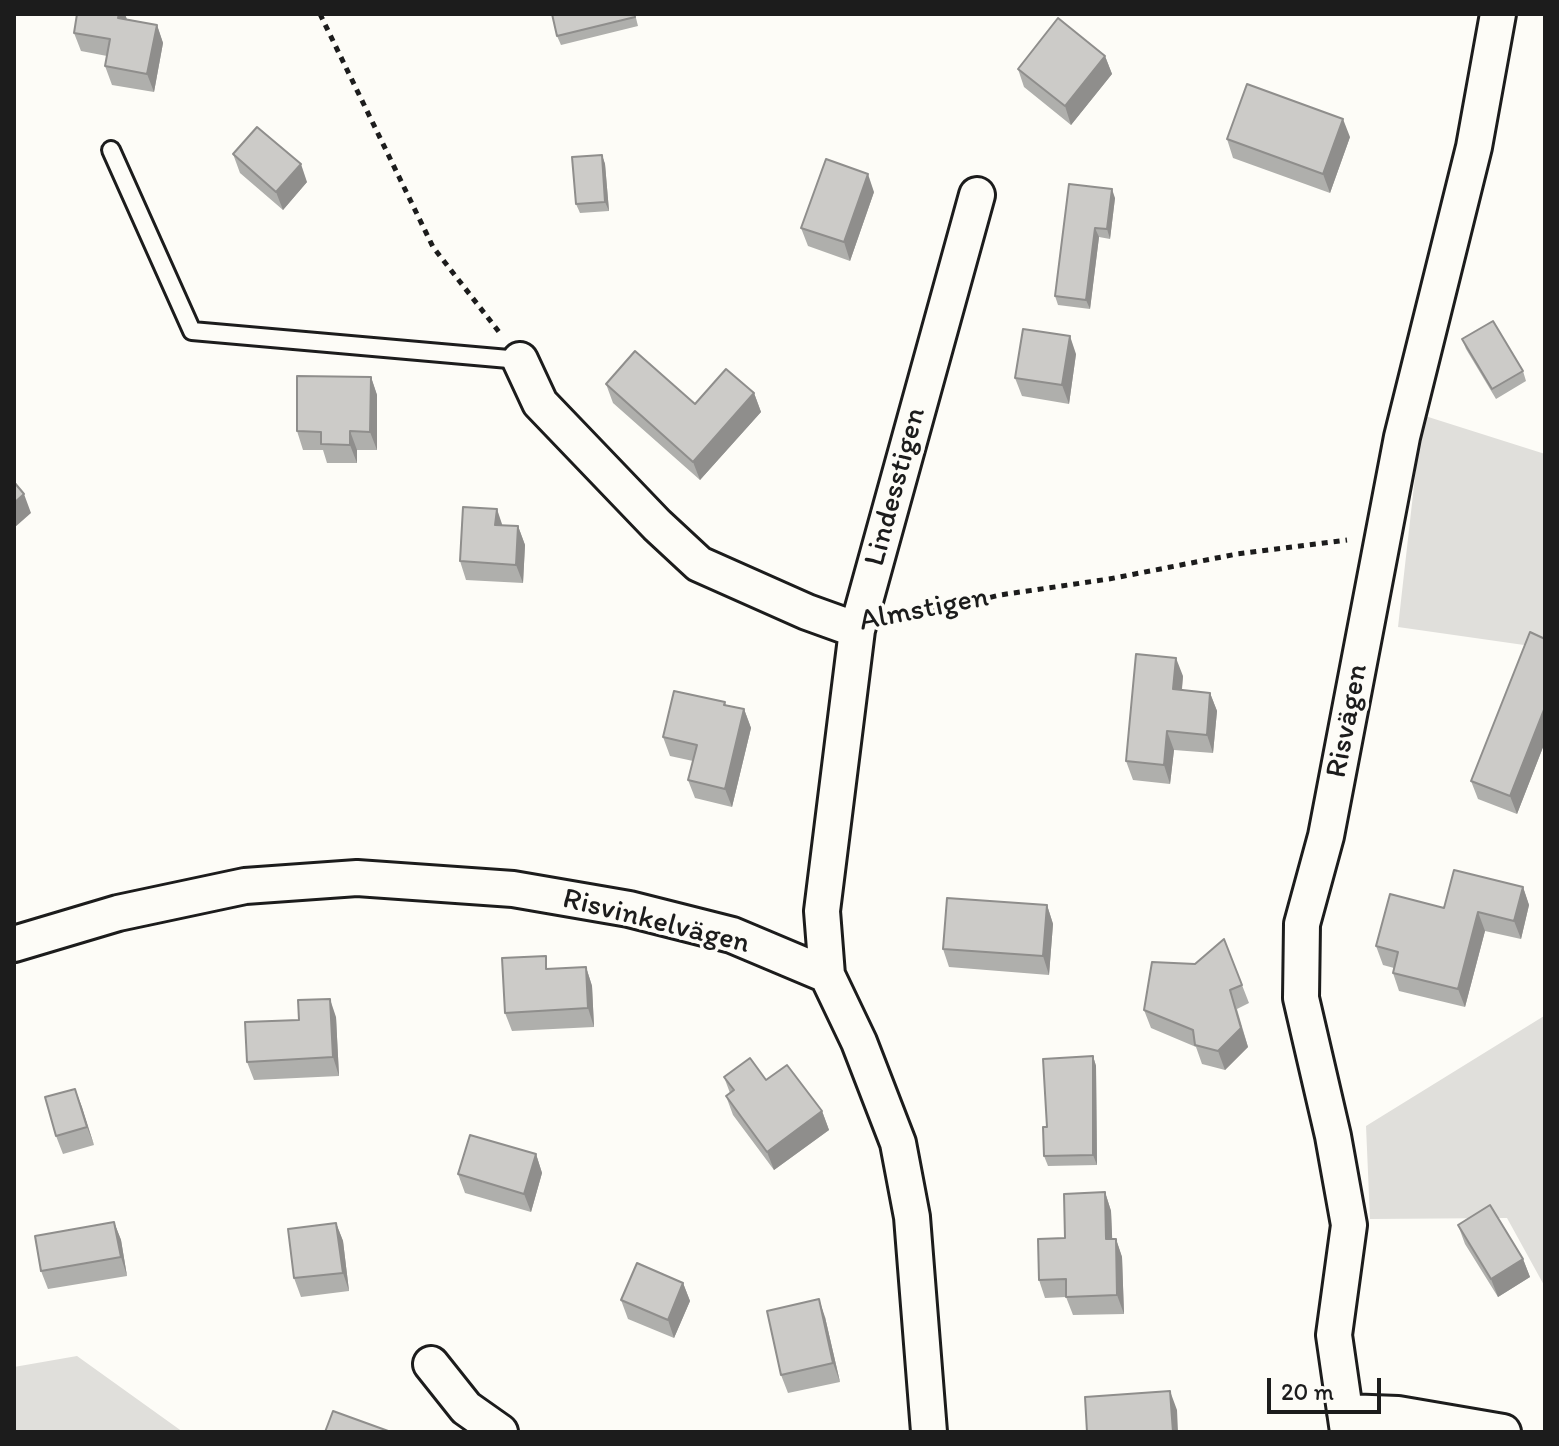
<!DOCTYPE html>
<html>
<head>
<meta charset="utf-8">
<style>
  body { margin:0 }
  #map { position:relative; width:1559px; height:1446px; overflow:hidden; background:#fdfcf7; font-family:Itim,sans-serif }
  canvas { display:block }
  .frame { position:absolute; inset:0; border:16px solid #1c1c1c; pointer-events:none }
  .scale { position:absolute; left:1267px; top:1378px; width:114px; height:36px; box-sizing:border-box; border:4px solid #1c1c1c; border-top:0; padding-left:10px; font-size:24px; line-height:28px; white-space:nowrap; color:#1c1c1c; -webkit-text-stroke:6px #fdfcf7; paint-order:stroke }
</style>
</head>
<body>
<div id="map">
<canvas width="1559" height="1446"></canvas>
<div class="frame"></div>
<div class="scale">20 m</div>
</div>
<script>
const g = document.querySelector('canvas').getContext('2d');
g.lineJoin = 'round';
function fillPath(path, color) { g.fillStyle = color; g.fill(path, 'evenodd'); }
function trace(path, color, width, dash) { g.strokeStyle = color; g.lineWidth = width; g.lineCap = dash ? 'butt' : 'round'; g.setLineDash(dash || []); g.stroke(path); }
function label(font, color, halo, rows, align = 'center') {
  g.font = font + ' Itim,sans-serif'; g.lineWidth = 7; g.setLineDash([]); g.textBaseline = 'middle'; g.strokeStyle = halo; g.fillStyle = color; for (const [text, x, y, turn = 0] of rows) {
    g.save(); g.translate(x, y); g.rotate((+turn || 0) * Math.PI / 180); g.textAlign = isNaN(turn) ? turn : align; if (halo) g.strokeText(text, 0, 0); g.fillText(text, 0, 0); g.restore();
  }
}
const green = new Path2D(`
  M 1422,415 L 1545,454 L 1545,648 L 1398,627 Z
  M 1545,1012 L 1545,1287 L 1507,1218 L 1370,1219 L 1366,1126 L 1544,1016 Z
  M 77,1356 L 183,1432 L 14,1432 L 14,1367 Z`);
const path = new Path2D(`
  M 320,14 L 433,247 L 499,332
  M 897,620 L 1000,595 L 1109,579 L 1237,554 L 1347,540`);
const service = new Path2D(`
  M 111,150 L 192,331 L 520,360`);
const minor = new Path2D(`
  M 520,360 L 540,403 L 657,525 L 699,564 L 807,612 L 857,630
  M 14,944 L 118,913 L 245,886 L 357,878 L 513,889 L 629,909 L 732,935 L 827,975 L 859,1042 L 898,1143 L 912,1217 L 929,1432
  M 827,975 L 822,911 L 857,630 L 977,195
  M 431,1364 L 466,1408 L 500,1432
  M 1345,1412 L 1398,1414 L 1503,1432
  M 1348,1432 L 1334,1335 L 1349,1225 L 1333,1136 L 1301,998 L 1302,924 L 1326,836 L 1402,437 L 1474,147 L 1498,14`);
const wall = new Path2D(`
  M 635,14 L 638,26 L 561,45 L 557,36 Z
  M 127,19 L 157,25 L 163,43 L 154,92 L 112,85 L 105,66 L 107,56 L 81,51 L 74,33 Z
  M 1105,56 L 1112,74 L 1071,125 L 1024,87 L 1018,69 Z
  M 1350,137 L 1330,193 L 1233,158 L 1227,139 Z
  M 233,154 L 307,182 L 283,210 L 240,173 Z
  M 602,155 L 605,164 L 609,211 L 580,213 L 576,204 Z
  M 1069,184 L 1115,198 L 1110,239 L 1099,237 L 1090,309 L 1058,305 L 1055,296 Z
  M 874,192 L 850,261 L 808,246 L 801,228 Z
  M 1462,339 L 1523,371 L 1526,381 L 1496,399 L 1466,349 Z
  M 1076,354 L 1069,404 L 1022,396 L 1015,378 Z
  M 371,377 L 377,395 L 377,450 L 357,450 L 357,463 L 327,463 L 323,450 L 303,450 L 297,431 Z
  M 606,384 L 695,404 L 754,393 L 761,412 L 700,480 L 613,403 Z
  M 502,525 L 518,526 L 525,545 L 523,583 L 466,580 L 460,561 Z
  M 1545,639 L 1545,742 L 1517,814 L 1478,799 L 1471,781 Z
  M 1183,676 L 1182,690 L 1210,693 L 1217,711 L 1213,753 L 1174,750 L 1170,784 L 1133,780 L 1126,761 Z
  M 725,702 L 726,705 L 744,709 L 751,728 L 732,807 L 695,798 L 688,780 L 693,761 L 670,756 L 663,737 Z
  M 1523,887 L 1529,905 L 1521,939 L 1485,931 L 1465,1007 L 1399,991 L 1393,973 L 1394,968 L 1383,965 L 1376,946 L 1444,908 Z
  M 1047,905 L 1053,924 L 1049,975 L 949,967 L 943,949 Z
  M 586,967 L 592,986 L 594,1027 L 512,1031 L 505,1013 L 550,969 Z
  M 1242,985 L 1249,1003 L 1237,1009 L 1248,1047 L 1225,1070 L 1202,1064 L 1196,1047 L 1151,1028 L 1144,1010 Z
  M 336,1017 L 339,1076 L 254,1080 L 247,1062 Z
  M 1093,1056 L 1096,1066 L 1097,1165 L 1048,1166 L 1044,1156 L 1047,1127 Z
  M 724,1077 L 766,1080 L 822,1111 L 829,1130 L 774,1170 L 733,1115 L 726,1096 L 730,1093 Z
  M 75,1089 L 94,1145 L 63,1154 L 56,1136 Z
  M 536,1154 L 542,1173 L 531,1212 L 465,1193 L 458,1174 Z
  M 1105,1192 L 1111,1211 L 1112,1239 L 1116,1239 L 1122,1257 L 1124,1314 L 1073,1315 L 1066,1297 L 1045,1298 L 1039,1280 L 1065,1238 Z
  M 114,1222 L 121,1240 L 127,1276 L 48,1289 L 41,1271 Z
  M 336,1223 L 343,1241 L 349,1291 L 301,1297 L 294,1278 Z
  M 1458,1225 L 1523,1259 L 1530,1277 L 1498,1297 L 1465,1244 Z
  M 683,1283 L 690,1301 L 674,1338 L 628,1319 L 621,1300 Z
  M 825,1317 L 840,1382 L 788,1393 L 781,1375 Z`);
const shadedWall = new Path2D(`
  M 119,14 L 125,14 L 128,22 L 118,18 Z
  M 157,25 L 163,43 L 154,92 L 147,74 Z
  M 1105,56 L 1112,74 L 1071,125 L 1065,106 Z
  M 1343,119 L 1350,137 L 1330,193 L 1323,174 Z
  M 602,155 L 605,164 L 609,211 L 605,202 Z
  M 301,164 L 307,182 L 283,210 L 276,192 Z
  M 868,174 L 874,192 L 850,261 L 844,242 Z
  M 1112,189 L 1115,198 L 1110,239 L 1107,229 Z
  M 1095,228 L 1099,237 L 1090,309 L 1086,300 Z
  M 1070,336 L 1076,354 L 1069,404 L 1062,385 Z
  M 371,377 L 377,395 L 377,450 L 370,432 Z
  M 754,393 L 761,412 L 700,480 L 693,462 Z
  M 350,431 L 357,450 L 357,463 L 350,445 Z
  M 24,494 L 31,513 L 14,528 L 14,503 Z
  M 497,509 L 503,527 L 495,525 Z
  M 518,526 L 525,545 L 523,583 L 516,565 Z
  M 1176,658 L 1183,676 L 1180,707 L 1173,689 Z
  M 1210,693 L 1217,711 L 1213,753 L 1207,735 Z
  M 1545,707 L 1545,742 L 1517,814 L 1510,796 Z
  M 744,709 L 751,728 L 732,807 L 725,789 Z
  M 1167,731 L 1174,750 L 1170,784 L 1164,765 Z
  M 1523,887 L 1529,905 L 1521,939 L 1514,921 Z
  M 1047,905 L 1053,924 L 1049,975 L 1043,956 Z
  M 1478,912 L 1485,931 L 1465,1007 L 1458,989 Z
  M 586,967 L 592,986 L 594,1027 L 588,1008 Z
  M 1230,990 L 1248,1047 L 1225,1070 L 1218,1051 Z
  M 330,999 L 336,1017 L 339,1076 L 333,1057 Z
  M 1093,1056 L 1096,1066 L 1097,1165 L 1093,1155 Z
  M 75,1089 L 82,1107 L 94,1145 L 87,1127 Z
  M 822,1111 L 829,1130 L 774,1170 L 767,1152 Z
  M 536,1154 L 542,1173 L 531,1212 L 524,1194 Z
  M 1105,1192 L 1111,1211 L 1113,1257 L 1106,1239 Z
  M 114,1222 L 121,1240 L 127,1276 L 121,1257 Z
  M 336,1223 L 343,1241 L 349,1291 L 343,1273 Z
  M 1116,1239 L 1122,1257 L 1124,1314 L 1117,1295 Z
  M 1523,1259 L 1530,1277 L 1498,1297 L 1491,1279 Z
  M 683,1283 L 690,1301 L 674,1338 L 668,1320 Z
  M 819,1299 L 825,1317 L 840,1382 L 833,1363 Z
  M 1170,1391 L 1177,1410 L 1178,1432 L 1173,1432 Z`);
const building = new Path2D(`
  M 77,14 L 119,14 L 118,18 L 157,25 L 147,74 L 105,66 L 110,39 L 74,33 Z
  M 552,14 L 634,14 L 635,17 L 557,36 Z
  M 1058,18 L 1105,56 L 1065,106 L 1018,69 Z
  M 1247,84 L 1343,119 L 1323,174 L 1227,139 Z
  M 257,127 L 301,164 L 276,192 L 233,154 Z
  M 602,155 L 605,202 L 576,204 L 572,157 Z
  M 826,159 L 868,174 L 844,242 L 801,228 Z
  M 1069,184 L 1112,189 L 1107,229 L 1095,228 L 1086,300 L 1055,296 Z
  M 1493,321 L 1523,371 L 1492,389 L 1462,339 Z
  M 1023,329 L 1070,336 L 1062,385 L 1015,378 Z
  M 635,351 L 695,404 L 726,369 L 754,393 L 693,462 L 606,384 Z
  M 297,376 L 371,377 L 370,432 L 350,431 L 350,445 L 321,444 L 321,432 L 297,431 Z
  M 14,482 L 24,494 L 14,503 Z
  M 463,507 L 497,509 L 495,525 L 518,526 L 516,565 L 460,561 Z
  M 1530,632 L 1545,639 L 1545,707 L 1510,796 L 1471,781 Z
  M 1136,654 L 1176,658 L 1173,689 L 1210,693 L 1207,735 L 1167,731 L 1164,765 L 1126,761 Z
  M 674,691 L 725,702 L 724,705 L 744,709 L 725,789 L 688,780 L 697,745 L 663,737 Z
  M 1454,870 L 1523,887 L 1514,921 L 1478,912 L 1458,989 L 1393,973 L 1398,952 L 1376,946 L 1390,894 L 1444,908 Z
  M 947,898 L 1047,905 L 1043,956 L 943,949 Z
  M 1224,939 L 1242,985 L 1230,990 L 1241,1028 L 1218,1051 L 1195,1045 L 1193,1030 L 1144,1010 L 1152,962 L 1195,964 Z
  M 546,956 L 546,969 L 586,967 L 588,1008 L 505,1013 L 502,958 Z
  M 330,999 L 333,1057 L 247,1062 L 245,1022 L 299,1020 L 298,1000 Z
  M 1093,1056 L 1093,1155 L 1044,1156 L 1043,1127 L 1047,1127 L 1043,1059 Z
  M 750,1058 L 766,1080 L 787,1065 L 822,1111 L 767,1152 L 726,1096 L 734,1090 L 724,1077 Z
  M 75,1089 L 87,1127 L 56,1136 L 45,1097 Z
  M 470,1135 L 536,1154 L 524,1194 L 458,1174 Z
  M 1105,1192 L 1106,1239 L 1116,1239 L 1117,1295 L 1066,1297 L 1066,1279 L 1039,1280 L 1038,1239 L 1065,1238 L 1064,1194 Z
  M 1490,1205 L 1523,1259 L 1491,1279 L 1458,1225 Z
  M 114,1222 L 121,1257 L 41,1271 L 35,1236 Z
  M 336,1223 L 343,1273 L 294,1278 L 288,1229 Z
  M 637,1263 L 683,1283 L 668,1320 L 621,1300 Z
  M 819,1299 L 833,1363 L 781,1375 L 767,1311 Z
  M 1170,1391 L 1173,1432 L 1087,1432 L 1085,1397 Z
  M 333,1411 L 391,1432 L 325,1432 Z`);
const streetNames = [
  ["Lindesstigen",896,487,-75],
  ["Almstigen",924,610,-11],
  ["Risvägen",1348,721,-79],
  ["Risvinkelvägen",656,922,14]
];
fillPath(green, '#e0dfdb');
trace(service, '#1c1c1c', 22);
trace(minor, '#1c1c1c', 40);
trace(path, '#1c1c1c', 5, [6, 6]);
trace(service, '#fdfcf7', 16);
trace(minor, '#fdfcf7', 34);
fillPath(wall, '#afafac');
fillPath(shadedWall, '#8f8e8c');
fillPath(building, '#cccbc8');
trace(building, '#8f8e8c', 2);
label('30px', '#1c1c1c', '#fdfcf7', streetNames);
</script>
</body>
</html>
